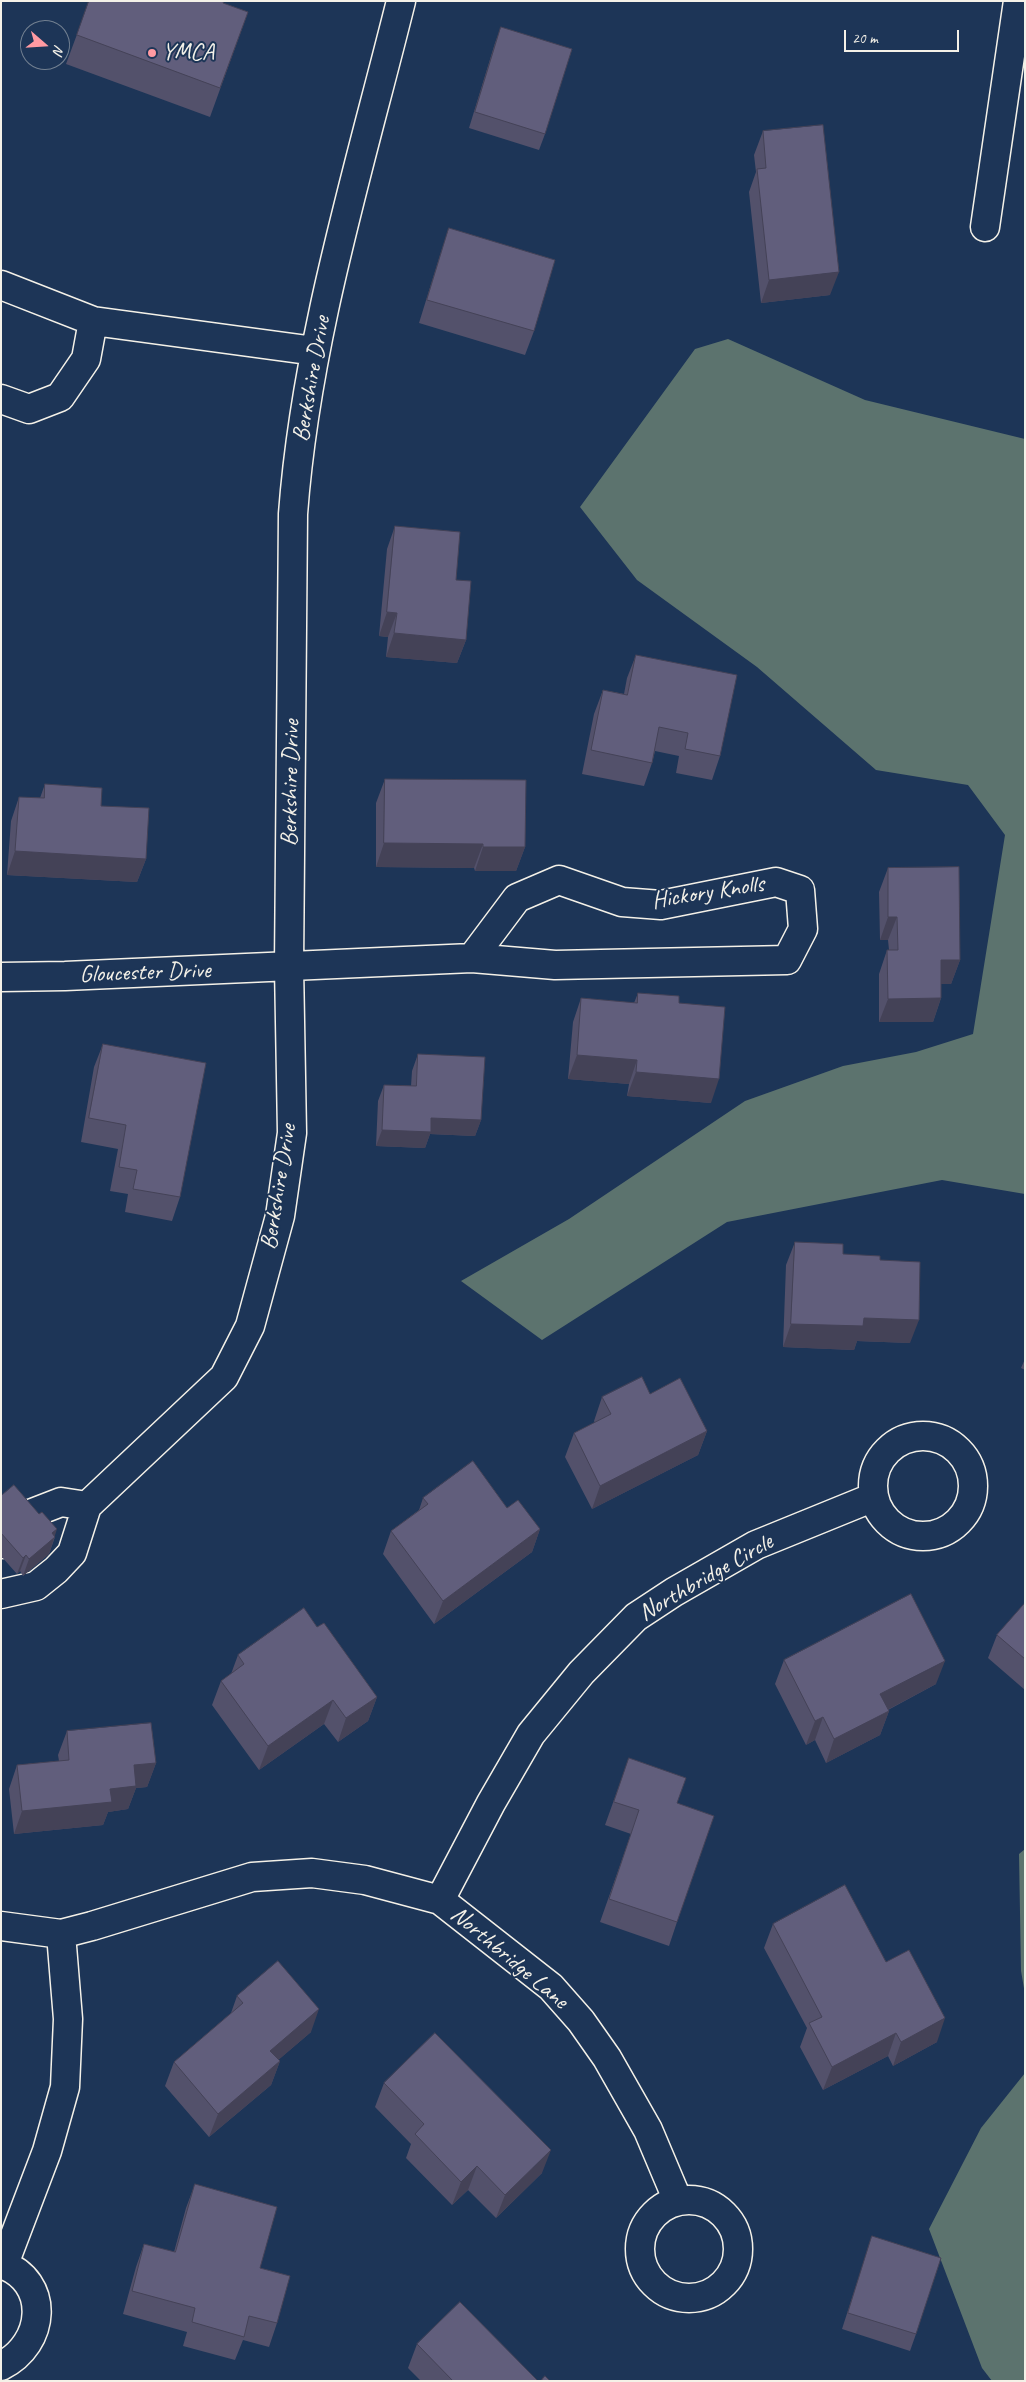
<!DOCTYPE html>
<html>
<head>
<meta charset="utf-8">
<style>
  body { margin:0 }
  #map { position:relative; width:1026px; height:2382px; overflow:hidden; background:#1d3557; font-family:Caveat,sans-serif }
  canvas { display:block }
  .frame { position:absolute; inset:0; border:2px solid #f4f1e8; pointer-events:none }
  .north { position:absolute; left:20px; top:20px; width:50px; height:50px; box-sizing:border-box; background:#1d3557; border:1px solid #738091; border-radius:50%; rotate:109deg; font-size:14px; font-weight:700; line-height:20px; text-align:center; color:#f4f1e8 }
  .north::after { content:''; display:block; margin:auto; width:18px; height:22px; background:#ff9aa2; clip-path:polygon(50% 0,100% 100%,50% 72%,0 100%) }
  .scale { position:absolute; left:844px; top:30px; width:115px; height:22px; box-sizing:border-box; border:2px solid #f4f1e8; border-top:0; padding-left:6px; font-size:15px; line-height:18px; white-space:nowrap; color:#f4f1e8; -webkit-text-stroke:4px #1d3557; paint-order:stroke }
</style>
</head>
<body>
<div id="map">
<canvas width="1026" height="2382"></canvas>
<div class="frame"></div>
<div class="north">N</div>
<div class="scale">20 m</div>
</div>
<script>
const g = document.querySelector('canvas').getContext('2d');
g.lineJoin = 'round';
function fillPath(path, color) { g.fillStyle = color; g.fill(path, 'evenodd'); }
function trace(path, color, width, dash) { g.strokeStyle = color; g.lineWidth = width; g.lineCap = dash ? 'butt' : 'round'; g.setLineDash(dash || []); g.stroke(path); }
function label(font, color, halo, rows, align = 'center') {
  g.font = font + ' Caveat,sans-serif'; g.lineWidth = 4; g.setLineDash([]); g.textBaseline = 'middle'; g.strokeStyle = halo; g.fillStyle = color; for (const [text, x, y, turn = 0] of rows) {
    g.save(); g.translate(x, y); g.rotate((+turn || 0) * Math.PI / 180); g.textAlign = isNaN(turn) ? turn : align; if (halo) g.strokeText(text, 0, 0); g.fillText(text, 0, 0); g.restore();
  }
}
const green = new Path2D(`
  M 728,339 L 865,400 L 1025,439 L 1025,1194 L 942,1180 L 727,1222 L 542,1340 L 461,1281 L 569,1219 L 745,1101 L 843,1066 L 916,1052 L 973,1034 L 1005,835 L 968,785 L 876,770 L 757,667 L 637,580 L 580,507 L 695,349 Z
  M 1025,1849 L 1025,1994 L 1021,1971 L 1019,1854 Z
  M 1025,2073 L 1025,2381 L 992,2381 L 982,2368 L 929,2229 L 981,2128 Z`);
const minor = new Path2D(`
  M 985,227 L 1018,1
  M 1,285 L 93,321 L 315,351
  M 1,399 L 29,409 L 60,397 L 86,359 L 93,321
  M 1,977 L 65,976 L 472,958 L 555,965 L 787,960 L 803,929 L 800,890 L 776,882 L 661,905 L 622,902 L 559,880 L 517,898 L 472,958
  M873 1486a50 50 0 1 1 100 0a50 50 0 1 1-100 0Z
  M 1,1544 L 30,1514 L 61,1502 L 87,1506
  M 1,1594 L 36,1586 L 56,1570 L 72,1553 L 87,1506 L 224,1377 L 250,1326 L 280,1216 L 292,1133 L 289,966 L 293,514 C 306,340 359,170 401,1
  M 440,1900 L 491,1803 L 531,1734 L 581,1673 L 636,1617 L 674,1592 L 756,1545 L 874,1497
  M 1,1926 L 61,1934 L 92,1926 L 252,1877 L 312,1873 L 365,1880 L 440,1900 L 551,1987 L 581,2021 L 607,2058 L 648,2130 L 678,2201
  M640 2249a49 49 0 1 1 98 0a49 49 0 1 1-98 0Z
  M 1,2264 C 51,2281 46,2344 1,2366
  M 4,2264 L 47,2151 L 65,2087 L 68,2019 L 61,1934`);
const wall = new Path2D(`
  M 87,1 L 224,1 L 223,3 L 248,12 L 210,117 L 66,64 L 89,2 Z
  M 501,27 L 545,134 L 539,150 L 469,128 L 495,43 Z
  M 763,131 L 830,295 L 761,303 L 749,192 L 756,172 L 754,155 Z
  M 449,228 L 534,331 L 525,355 L 419,323 L 441,252 Z
  M 395,526 L 456,580 L 466,640 L 457,663 L 386,657 L 388,637 L 379,636 L 387,549 Z
  M 636,655 L 720,756 L 712,780 L 676,773 L 679,756 L 655,751 L 652,763 L 644,786 L 582,774 L 594,714 L 603,690 L 624,694 L 627,678 Z
  M 385,779 L 525,847 L 516,871 L 475,871 L 474,868 L 376,867 L 376,803 Z
  M 45,784 L 101,806 L 146,859 L 137,882 L 7,875 L 11,821 L 19,797 L 40,798 Z
  M 888,868 L 960,960 L 951,984 L 941,984 L 941,998 L 933,1022 L 879,1022 L 879,974 L 887,950 L 889,950 L 888,940 L 880,940 L 879,892 Z
  M 638,993 L 679,1003 L 711,1103 L 627,1096 L 629,1084 L 568,1079 L 573,1022 L 581,998 L 634,1003 Z
  M 103,1044 L 180,1197 L 172,1221 L 125,1212 L 128,1194 L 110,1191 L 118,1149 L 81,1142 L 94,1067 Z
  M 418,1054 L 481,1120 L 475,1136 L 430,1134 L 425,1148 L 376,1146 L 378,1101 L 384,1085 L 411,1086 L 412,1071 Z
  M 795,1242 L 843,1254 L 880,1260 L 910,1343 L 857,1341 L 854,1350 L 783,1347 L 786,1265 Z
  M 1025,1359 L 1025,1370 L 1021,1368 Z
  M 650,1394 L 707,1431 L 698,1455 L 592,1509 L 565,1457 L 574,1433 L 595,1423 L 594,1421 L 602,1397 Z
  M 1,1496 L 55,1537 L 49,1554 L 23,1576 L 20,1571 L 17,1574 L 1,1556 Z
  M 423,1498 L 507,1508 L 540,1529 L 532,1552 L 434,1624 L 383,1554 L 391,1531 L 419,1510 Z
  M 1025,1603 L 1025,1690 L 988,1658 L 997,1635 Z
  M 317,1627 L 377,1697 L 368,1721 L 338,1742 L 324,1724 L 259,1770 L 212,1705 L 221,1681 L 231,1674 L 238,1655 Z
  M 784,1660 L 936,1684 L 888,1710 L 889,1711 L 880,1735 L 826,1763 L 815,1740 L 806,1745 L 775,1684 Z
  M 67,1731 L 156,1763 L 147,1787 L 136,1788 L 128,1809 L 108,1812 L 103,1825 L 14,1834 L 9,1789 L 17,1765 L 59,1761 L 58,1755 Z
  M 629,1758 L 677,1803 L 677,1922 L 669,1946 L 600,1922 L 631,1834 L 605,1825 Z
  M 773,1924 L 886,1962 L 937,2042 L 893,2066 L 888,2056 L 823,2090 L 800,2047 L 807,2028 L 764,1948 Z
  M 237,1996 L 311,2032 L 278,2060 L 280,2061 L 271,2085 L 209,2137 L 165,2086 L 174,2062 L 231,2013 Z
  M 384,2083 L 542,2173 L 496,2218 L 468,2190 L 452,2205 L 406,2158 L 411,2144 L 375,2107 Z
  M 195,2184 L 260,2268 L 277,2323 L 269,2347 L 243,2340 L 235,2360 L 183,2346 L 187,2332 L 123,2314 L 136,2267 L 144,2244 L 174,2252 L 186,2208 Z
  M 872,2236 L 916,2334 L 910,2351 L 842,2329 Z
  M 417,2344 L 538,2381 L 421,2381 L 408,2368 Z`);
const shadedWall = new Path2D(`
  M 839,272 L 830,295 L 761,303 L 769,280 Z
  M 387,612 L 397,613 L 388,637 L 379,636 Z
  M 394,633 L 466,640 L 457,663 L 386,657 Z
  M 384,843 L 483,844 L 474,868 L 376,867 Z
  M 483,847 L 525,847 L 516,871 L 475,871 Z
  M 15,851 L 146,859 L 137,882 L 7,875 Z
  M 888,917 L 897,917 L 888,940 L 880,940 Z
  M 941,960 L 960,960 L 951,984 L 932,984 Z
  M 941,998 L 933,1022 L 879,1022 L 888,999 Z
  M 577,1055 L 637,1060 L 629,1084 L 568,1079 Z
  M 636,1072 L 719,1079 L 711,1103 L 627,1096 Z
  M 431,1118 L 481,1120 L 475,1136 L 430,1134 L 425,1148 L 376,1146 L 382,1130 Z
  M 864,1318 L 919,1320 L 910,1343 L 857,1341 L 854,1350 L 783,1347 L 791,1324 Z
  M 707,1431 L 698,1455 L 592,1509 L 600,1486 Z
  M 57,1529 L 49,1554 L 23,1576 L 29,1559 L 52,1533 Z
  M 540,1529 L 532,1552 L 434,1624 L 443,1601 Z
  M 26,1555 L 20,1571 L 17,1574 L 23,1558 Z
  M 945,1661 L 936,1684 L 872,1718 L 880,1694 Z
  M 377,1697 L 368,1721 L 338,1742 L 346,1718 Z
  M 333,1700 L 324,1724 L 259,1770 L 268,1746 Z
  M 889,1711 L 880,1735 L 826,1763 L 834,1739 Z
  M 823,1717 L 815,1740 L 806,1745 L 815,1721 Z
  M 156,1763 L 147,1787 L 136,1788 L 128,1809 L 108,1812 L 103,1825 L 14,1834 L 22,1811 L 110,1789 L 134,1765 Z
  M 319,2009 L 311,2032 L 262,2074 L 270,2051 Z
  M 945,2018 L 937,2042 L 893,2066 L 901,2042 Z
  M 896,2033 L 888,2056 L 823,2090 L 832,2067 Z
  M 280,2061 L 271,2085 L 209,2137 L 218,2114 Z
  M 551,2150 L 542,2173 L 496,2218 L 505,2195 Z
  M 477,2166 L 468,2190 L 452,2205 L 461,2182 Z`);
const building = new Path2D(`
  M 89,1 L 224,1 L 223,3 L 248,12 L 220,88 L 77,35 Z
  M 501,27 L 572,49 L 545,134 L 475,112 Z
  M 823,125 L 839,272 L 769,280 L 757,169 L 766,168 L 763,131 Z
  M 449,228 L 555,260 L 534,331 L 427,300 Z
  M 395,526 L 460,532 L 456,580 L 471,581 L 466,640 L 394,633 L 397,613 L 387,612 Z
  M 636,655 L 737,675 L 720,756 L 685,749 L 688,733 L 659,727 L 652,763 L 591,750 L 603,690 L 627,695 Z
  M 385,779 L 526,780 L 525,847 L 483,847 L 483,844 L 384,843 Z
  M 45,784 L 102,788 L 101,806 L 149,808 L 146,859 L 15,851 L 19,797 L 44,798 Z
  M 959,867 L 960,960 L 941,960 L 941,998 L 888,999 L 887,950 L 898,950 L 897,917 L 888,917 L 888,868 Z
  M 638,993 L 679,996 L 679,1003 L 725,1007 L 719,1079 L 636,1072 L 637,1060 L 577,1055 L 581,998 L 637,1003 Z
  M 103,1044 L 206,1063 L 180,1197 L 133,1189 L 137,1170 L 119,1167 L 126,1125 L 89,1118 Z
  M 418,1054 L 485,1057 L 481,1120 L 431,1118 L 431,1132 L 382,1130 L 384,1085 L 416,1086 Z
  M 795,1242 L 843,1244 L 843,1254 L 880,1256 L 880,1260 L 920,1262 L 919,1320 L 864,1318 L 863,1326 L 791,1324 Z
  M 642,1377 L 650,1394 L 680,1378 L 707,1431 L 600,1486 L 574,1433 L 611,1414 L 602,1397 Z
  M 473,1461 L 507,1508 L 518,1500 L 540,1529 L 443,1601 L 391,1531 L 428,1504 L 423,1498 Z
  M 14,1485 L 39,1514 L 42,1512 L 57,1529 L 52,1533 L 55,1537 L 29,1559 L 26,1555 L 23,1558 L 1,1533 L 1,1496 Z
  M 911,1594 L 945,1661 L 880,1694 L 889,1711 L 834,1739 L 823,1717 L 815,1721 L 784,1660 Z
  M 1025,1603 L 1025,1659 L 997,1635 Z
  M 304,1608 L 317,1627 L 324,1623 L 377,1697 L 346,1718 L 333,1700 L 268,1746 L 221,1681 L 244,1664 L 238,1655 Z
  M 151,1723 L 156,1763 L 134,1765 L 136,1786 L 110,1789 L 112,1802 L 22,1811 L 17,1765 L 69,1760 L 67,1731 Z
  M 629,1758 L 686,1778 L 677,1803 L 714,1816 L 677,1922 L 609,1899 L 639,1810 L 614,1802 Z
  M 845,1885 L 886,1962 L 909,1950 L 945,2018 L 901,2042 L 896,2033 L 832,2067 L 809,2023 L 822,2017 L 773,1924 Z
  M 278,1961 L 319,2009 L 270,2051 L 280,2061 L 218,2114 L 174,2062 L 243,2003 L 237,1996 Z
  M 435,2033 L 551,2150 L 505,2195 L 477,2166 L 461,2182 L 415,2134 L 424,2124 L 384,2083 Z
  M 195,2184 L 277,2207 L 260,2268 L 290,2276 L 277,2323 L 249,2316 L 244,2337 L 192,2322 L 195,2308 L 132,2291 L 144,2244 L 175,2252 Z
  M 872,2236 L 941,2258 L 916,2334 L 848,2313 Z
  M 460,2302 L 538,2381 L 453,2381 L 417,2344 Z
  M 545,2376 L 550,2381 L 541,2381 Z`);
const markers = [
  [152,53,5,"#ff9aa2"]
];
const poiNames = [
  ["YMCA",162,53]
];
const streetNames = [
  ["Berkshire Drive",312,379,-80],
  ["Berkshire Drive",291,783,-89],
  ["Hickory Knolls",708,893,-9],
  ["Gloucester Drive",145,973,-2],
  ["Berkshire Drive",279,1187,-81],
  ["Northbridge Circle",706,1578,-30],
  ["Northbridge Lane",509,1958,40]
];
fillPath(green, '#5c736e');
trace(minor, '#f4f1e8', 31);
trace(minor, '#1d3557', 28);
fillPath(wall, '#53516b');
fillPath(shadedWall, '#444257');
fillPath(building, '#615e7c');
trace(building, '#444257', 1);
for (const [x, y, r, color] of markers) { const dot = new Path2D(); dot.arc(x, y, r, 0, 2 * Math.PI); g.fillStyle = color; g.fill(dot); trace(dot, '#1d3557', 2); }
label('24px', '#f4f1e8', '#1d3557', poiNames, 'left');
label('24px', '#f4f1e8', '#1d3557', streetNames);
</script>
</body>
</html>
